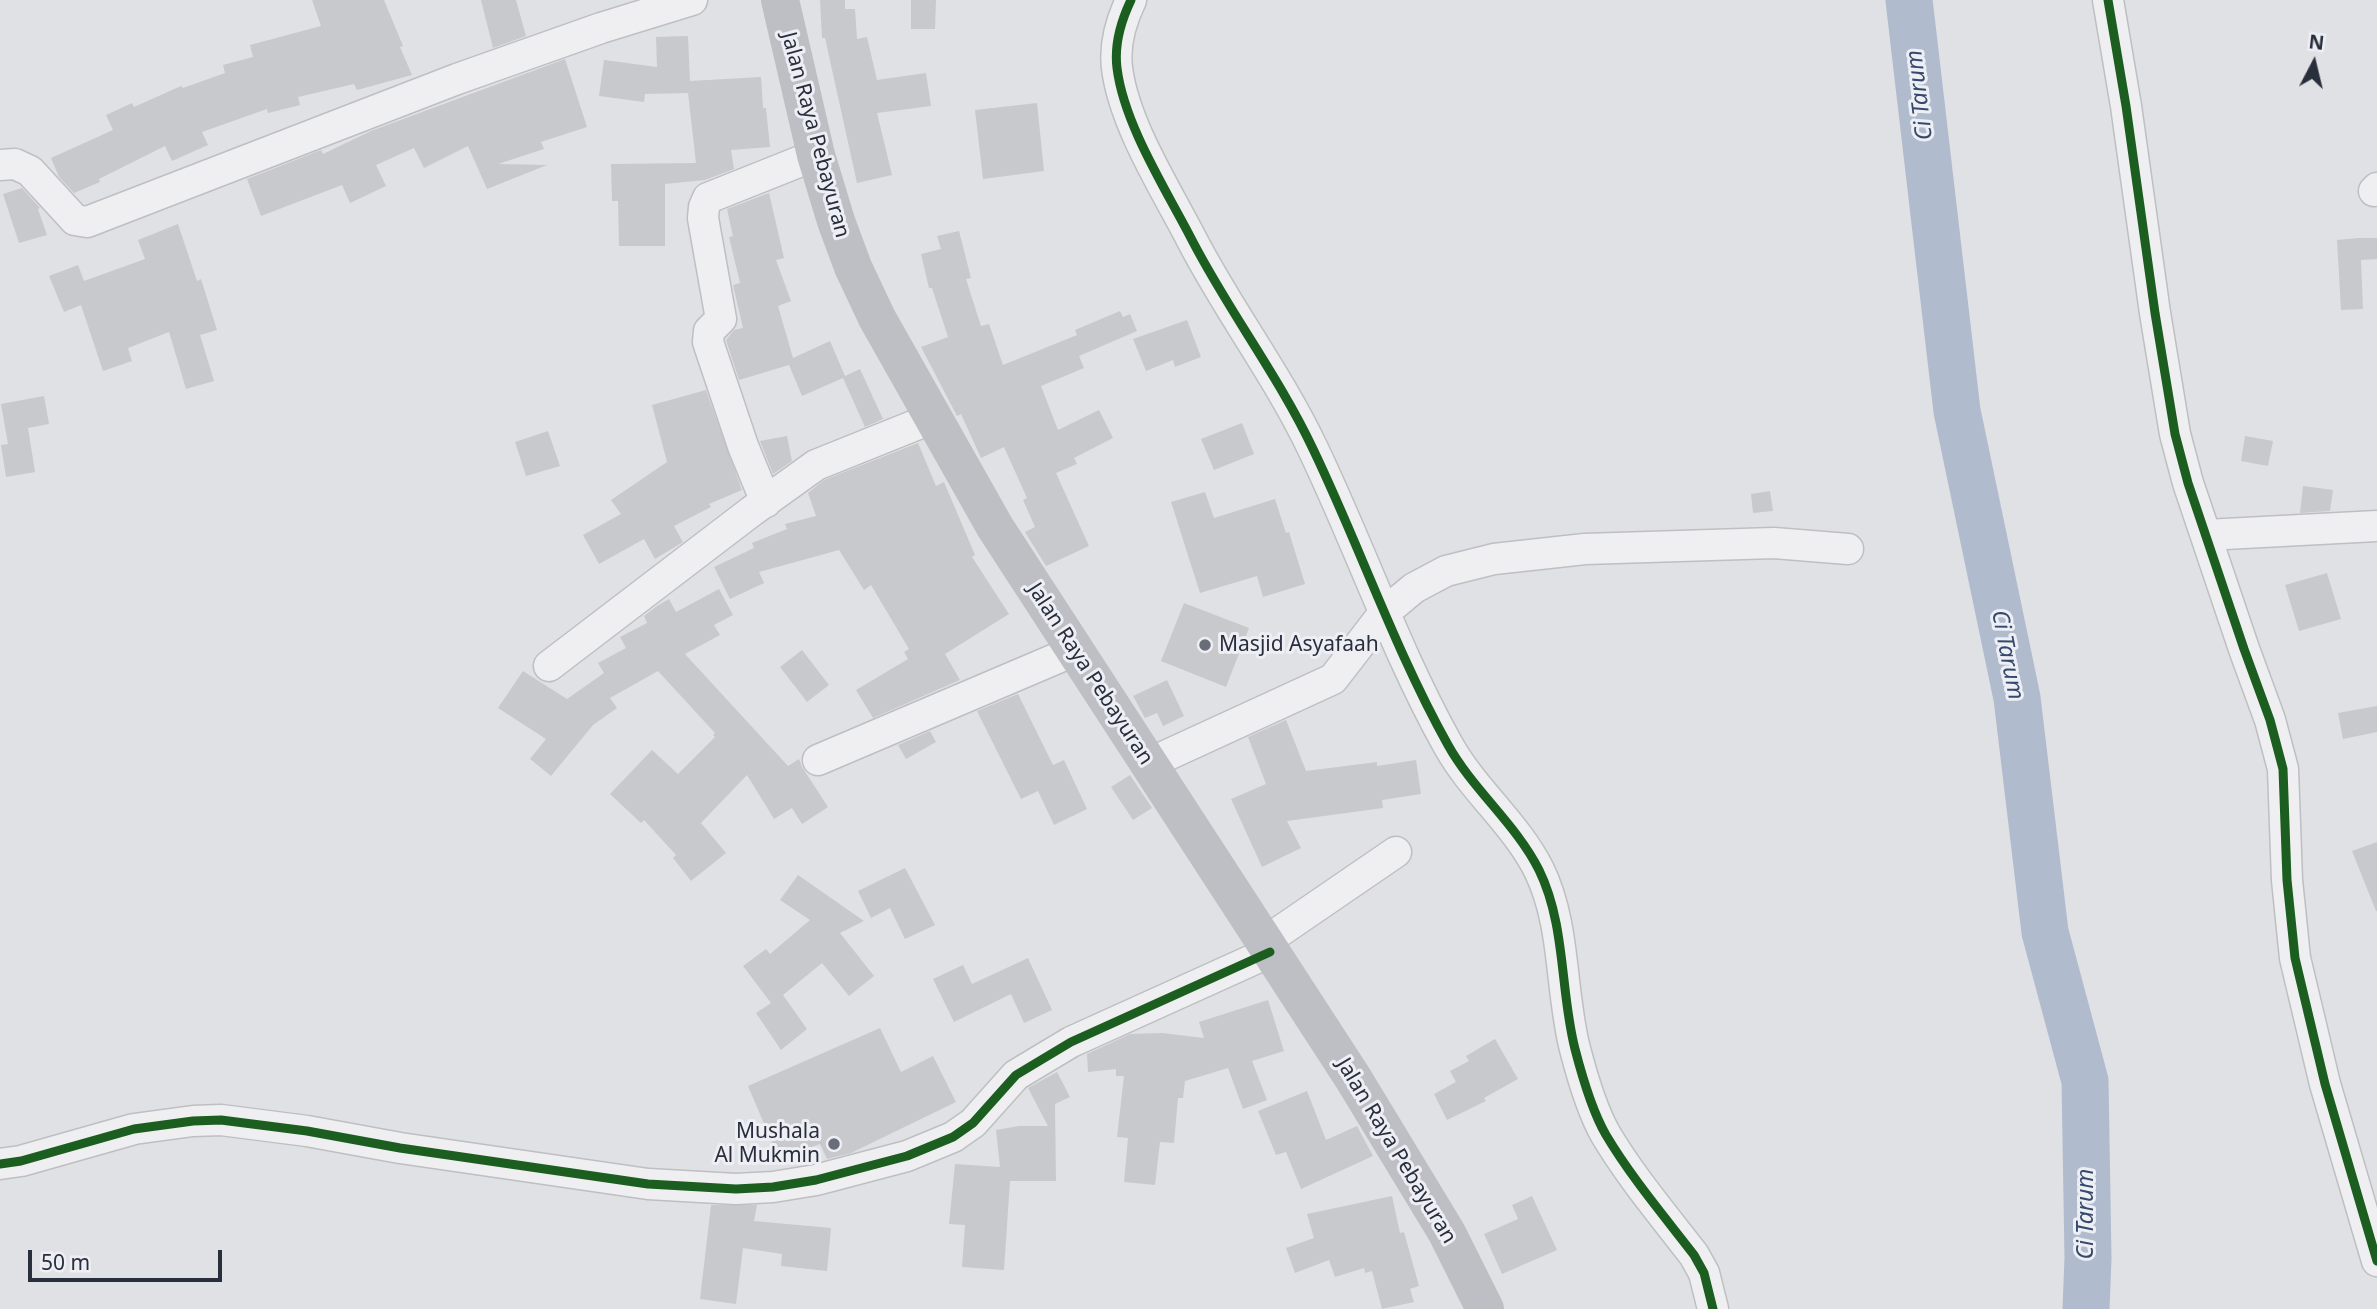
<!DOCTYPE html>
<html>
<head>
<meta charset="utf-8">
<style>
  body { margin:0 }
  #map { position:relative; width:2377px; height:1309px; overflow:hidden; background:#e0e1e4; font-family:"Noto Sans",sans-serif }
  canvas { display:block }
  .north { position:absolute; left:2279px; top:28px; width:70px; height:70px; -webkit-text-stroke:5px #edeff4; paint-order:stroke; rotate:7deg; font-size:19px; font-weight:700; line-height:28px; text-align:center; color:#282e3c }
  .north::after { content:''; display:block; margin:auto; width:24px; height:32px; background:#282e3c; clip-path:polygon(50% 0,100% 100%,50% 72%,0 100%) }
  .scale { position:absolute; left:28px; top:1250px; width:194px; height:32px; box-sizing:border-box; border:4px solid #282e3c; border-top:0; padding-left:9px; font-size:21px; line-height:24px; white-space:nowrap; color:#282e3c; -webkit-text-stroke:5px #edeff4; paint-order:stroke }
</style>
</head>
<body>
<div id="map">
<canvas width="2377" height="1309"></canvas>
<div class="north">N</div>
<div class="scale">50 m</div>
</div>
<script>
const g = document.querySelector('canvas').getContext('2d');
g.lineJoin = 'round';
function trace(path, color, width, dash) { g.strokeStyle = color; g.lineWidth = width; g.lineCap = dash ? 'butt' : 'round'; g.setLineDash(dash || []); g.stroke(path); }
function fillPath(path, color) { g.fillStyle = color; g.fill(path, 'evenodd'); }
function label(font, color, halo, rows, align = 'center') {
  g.font = font + ' "Noto Sans",sans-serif'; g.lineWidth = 6; g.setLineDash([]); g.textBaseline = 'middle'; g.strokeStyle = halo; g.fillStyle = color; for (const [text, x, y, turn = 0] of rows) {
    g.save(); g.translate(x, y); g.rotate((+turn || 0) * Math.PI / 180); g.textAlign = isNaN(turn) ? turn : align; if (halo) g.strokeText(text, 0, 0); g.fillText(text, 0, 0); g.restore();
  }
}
const river = new Path2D(`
  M 1909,0 L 1957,411 L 2017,698 L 2045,932 L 2085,1081 L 2088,1258 L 2086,1309`);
const building = new Path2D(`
  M 312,0 L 384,0 L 403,46 L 400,47 L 412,75 L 357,90 L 354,84 L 298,97 L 300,105 L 268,113 L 267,109 L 202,132 L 208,145 L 172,161 L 165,146 L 99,179 L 100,182 L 74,193 L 59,177 L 51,158 L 113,130 L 106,115 L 132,103 L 134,107 L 181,86 L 183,88 L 225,73 L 223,65 L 253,57 L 250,45 L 321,26 Z
  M 481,0 L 516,0 L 526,36 L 493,48 Z
  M 820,0 L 845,0 L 845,9 L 855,9 L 857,39 L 867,37 L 877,80 L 926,73 L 931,106 L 877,113 L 892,175 L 857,183 L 825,38 L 822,38 Z
  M 911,0 L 936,0 L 935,29 L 911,29 Z
  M 688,36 L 690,81 L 761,77 L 763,108 L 766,108 L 770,147 L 731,150 L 734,169 L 705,180 L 665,184 L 665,246 L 619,246 L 618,201 L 612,201 L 611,164 L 696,163 L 688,93 L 645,94 L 644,102 L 599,96 L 604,60 L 657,67 L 656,37 Z
  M 565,59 L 587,127 L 541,142 L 544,149 L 498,164 L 547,165 L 487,189 L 468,146 L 424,168 L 414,148 L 376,165 L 386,186 L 350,203 L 342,185 L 261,216 L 247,179 L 321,150 L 323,154 L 371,131 Z
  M 1037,103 L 1044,171 L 983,179 L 975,110 Z
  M 22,188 L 40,208 L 38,209 L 47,235 L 19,243 L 3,194 Z
  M 769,193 L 784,258 L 776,260 L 791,301 L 778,306 L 793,358 L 830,341 L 845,376 L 860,369 L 883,419 L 865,427 L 843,378 L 802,396 L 789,365 L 739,380 L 726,340 L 734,330 L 743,328 L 733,285 L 740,283 L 729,237 L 733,236 L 727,209 Z
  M 178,224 L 197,281 L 201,279 L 217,330 L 200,335 L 214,381 L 186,389 L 169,332 L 128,348 L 132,361 L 103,371 L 81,305 L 64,312 L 49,276 L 78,265 L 84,281 L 145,259 L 138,240 Z
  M 959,231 L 971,278 L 966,279 L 981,326 L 989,324 L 1003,365 L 1077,335 L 1075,330 L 1120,311 L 1123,317 L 1130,314 L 1137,331 L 1079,356 L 1084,368 L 1041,386 L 1058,430 L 1099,410 L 1113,438 L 1074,458 L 1077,464 L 1056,473 L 1089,546 L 1046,566 L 1025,532 L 1035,527 L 1023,500 L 1027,498 L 1004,447 L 981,458 L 961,414 L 957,416 L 921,347 L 948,337 L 932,288 L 929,288 L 921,254 L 941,249 L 937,236 Z
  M 2359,238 L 2377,238 L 2377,259 L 2361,260 L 2363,309 L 2341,310 L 2337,240 Z
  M 1187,320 L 1201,357 L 1175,367 L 1173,360 L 1146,371 L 1133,339 Z
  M 706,390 L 742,490 L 709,504 L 711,507 L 674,526 L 683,542 L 655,559 L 644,539 L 599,564 L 583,535 L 621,514 L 611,500 L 667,462 L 652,405 Z
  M 44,396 L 49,424 L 28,428 L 35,472 L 6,477 L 1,445 L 8,444 L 1,404 Z
  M 1242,423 L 1254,454 L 1214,470 L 1201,439 Z
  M 548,431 L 560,466 L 526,476 L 515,442 Z
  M 787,436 L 792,461 L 773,474 L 760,441 Z
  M 2245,436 L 2273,441 L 2268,466 L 2241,461 Z
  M 918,443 L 936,486 L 944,482 L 975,555 L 972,557 L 1009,614 L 945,654 L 960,680 L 873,718 L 856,690 L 908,659 L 904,652 L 909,649 L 871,585 L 864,590 L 839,550 L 759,572 L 764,583 L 730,599 L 714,567 L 754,548 L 752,543 L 787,529 L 785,524 L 816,516 L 808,493 L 824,480 Z
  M 2303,486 L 2333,490 L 2330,511 L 2300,513 Z
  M 1770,491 L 1773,511 L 1753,513 L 1751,494 Z
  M 1205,492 L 1214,518 L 1275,499 L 1286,533 L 1289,532 L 1305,584 L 1263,597 L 1257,576 L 1200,593 L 1171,502 Z
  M 2327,573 L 2341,619 L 2299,631 L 2285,585 Z
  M 719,589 L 733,615 L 714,625 L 720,635 L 685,654 L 788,766 L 799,759 L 802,767 L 828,807 L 802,824 L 792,808 L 774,819 L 747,775 L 701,823 L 726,853 L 691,881 L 673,858 L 676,855 L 644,820 L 641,823 L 610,794 L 652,750 L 678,774 L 715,737 L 713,735 L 715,733 L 658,671 L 610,698 L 617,708 L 593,725 L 551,776 L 530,759 L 546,739 L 498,708 L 523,671 L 567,699 L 604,673 L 598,663 L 626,648 L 620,637 L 647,623 L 644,616 L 657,606 L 669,599 L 676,612 Z
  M 1184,603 L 1249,628 L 1226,687 L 1161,661 Z
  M 802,650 L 829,685 L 807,702 L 780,667 Z
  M 1167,680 L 1184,716 L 1163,726 L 1157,713 L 1145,718 L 1133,696 Z
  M 1018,694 L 1053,765 L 1064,760 L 1087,809 L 1054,825 L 1038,791 L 1021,799 L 977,711 Z
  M 2377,706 L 2377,732 L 2343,739 L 2338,713 Z
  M 1286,720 L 1306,771 L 1377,762 L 1377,766 L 1416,760 L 1421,794 L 1382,800 L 1383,808 L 1287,821 L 1301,848 L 1262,867 L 1231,799 L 1266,784 L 1248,737 Z
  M 930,731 L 936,742 L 906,759 L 898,745 Z
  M 1130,775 L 1152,808 L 1133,820 L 1111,787 Z
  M 2377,842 L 2377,911 L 2376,911 L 2352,851 Z
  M 905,868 L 935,925 L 905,939 L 890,908 L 871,918 L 858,891 Z
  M 798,875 L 864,921 L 840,933 L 874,976 L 849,996 L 822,963 L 783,995 L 807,1029 L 781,1050 L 756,1013 L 771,1003 L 743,966 L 766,949 L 770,954 L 810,920 L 780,900 Z
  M 1028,958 L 1052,1010 L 1024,1023 L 1011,994 L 954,1022 L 933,979 L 963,965 L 972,984 Z
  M 1268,1000 L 1284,1051 L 1252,1061 L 1267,1100 L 1243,1109 L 1228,1068 L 1185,1081 L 1183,1098 L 1178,1098 L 1174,1143 L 1160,1142 L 1155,1185 L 1124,1182 L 1128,1138 L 1117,1137 L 1124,1076 L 1116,1076 L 1116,1069 L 1088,1072 L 1087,1054 L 1130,1034 L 1162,1033 L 1204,1038 L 1199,1022 Z
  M 880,1028 L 901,1072 L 933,1056 L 956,1102 L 851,1153 L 827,1159 L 820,1144 L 779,1159 L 748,1086 Z
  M 1495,1039 L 1518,1079 L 1484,1098 L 1486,1101 L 1447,1120 L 1434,1094 L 1456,1082 L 1450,1071 L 1469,1061 L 1466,1056 Z
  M 1057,1072 L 1070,1097 L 1055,1104 L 1056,1181 L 1010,1181 L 1004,1270 L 962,1267 L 965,1225 L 949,1224 L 955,1164 L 1000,1167 L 996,1130 L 1019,1126 L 1048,1126 L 1028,1088 Z
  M 1307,1091 L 1326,1140 L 1357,1126 L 1373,1156 L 1301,1189 L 1286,1152 L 1276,1155 L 1258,1111 Z
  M 1392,1196 L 1400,1233 L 1404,1232 L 1419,1286 L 1410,1289 L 1414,1302 L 1382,1309 L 1372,1271 L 1365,1273 L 1364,1268 L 1335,1277 L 1329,1260 L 1295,1273 L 1286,1248 L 1314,1238 L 1307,1214 Z
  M 1532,1196 L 1557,1250 L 1502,1274 L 1484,1234 L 1518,1219 L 1512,1205 Z
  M 711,1205 L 757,1205 L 754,1221 L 831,1228 L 827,1271 L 781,1266 L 782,1254 L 743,1248 L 736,1304 L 700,1299 Z`);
const street = new Path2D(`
  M 1131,0 C 1121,21 1114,44 1117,68 C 1124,125 1167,191 1193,242 C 1230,313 1279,377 1313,449 C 1360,547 1395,650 1448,745 C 1473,790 1516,824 1539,870 C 1566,925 1560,991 1575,1049 C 1582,1076 1592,1111 1606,1135 C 1631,1177 1664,1216 1694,1255 L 1704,1273 L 1713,1309
  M 2108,0 L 2126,106 L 2155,313 L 2175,434 L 2188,483 L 2244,649 L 2270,720 L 2283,769 L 2287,880 L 2295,958 L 2325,1084 L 2377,1261
  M 0,165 L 15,164 L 30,171 L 75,220 L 87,222 L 457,79 L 601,28 L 692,0
  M 2374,191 L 2377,188
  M 766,502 L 743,446 L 708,342 L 709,331 L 721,319 L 703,218 L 704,207 L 708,198 L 816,155
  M 2206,535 L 2377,526
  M 549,666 L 752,511 L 816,465 L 933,418
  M 818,760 L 1074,651
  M 1148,764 L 1333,679 L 1384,613 L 1414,588 L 1446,571 L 1494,559 L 1585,549 L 1774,543 L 1848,549
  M 1263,943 L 1396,852
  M 0,1164 L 21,1161 L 134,1129 L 193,1121 L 221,1120 L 307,1131 L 400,1148 L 648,1184 L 736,1189 L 773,1187 L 816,1180 L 907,1156 L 953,1137 L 973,1123 L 1016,1075 L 1071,1042 L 1270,952`);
const secondary = new Path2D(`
  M 780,0 L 816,155 L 836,221 L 853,267 L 877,318 L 995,527 L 1353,1078 L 1447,1233 L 1485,1309`);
const cycleway = new Path2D(`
  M 1131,0 C 1121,21 1114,44 1117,68 C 1124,125 1167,191 1193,242 C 1230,313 1279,377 1313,449 C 1360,547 1395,650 1448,745 C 1473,790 1516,824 1539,870 C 1566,925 1560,991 1575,1049 C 1582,1076 1592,1111 1606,1135 C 1631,1177 1664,1216 1694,1255 L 1704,1273 L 1713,1309
  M 2108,0 L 2126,106 L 2155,313 L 2175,434 L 2188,483 L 2244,649 L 2270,720 L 2283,769 L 2287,880 L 2295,958 L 2325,1084 L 2377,1261
  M 0,1164 L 21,1161 L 134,1129 L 193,1121 L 221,1120 L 307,1131 L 400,1148 L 648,1184 L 736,1189 L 773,1187 L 816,1180 L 907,1156 L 953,1137 L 973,1123 L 1016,1075 L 1071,1042 L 1270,952`);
const markers = [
  [1205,645,7,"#686d77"],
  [834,1144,7,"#686d77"]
];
const streetNames = [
  ["Jalan Raya Pebayuran",815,135,75],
  ["Jalan Raya Pebayuran",1090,674,57],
  ["Jalan Raya Pebayuran",1396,1151,59]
];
const poiNames = [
  ["Masjid Asyafaah",1219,645],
  ["Mushala",820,1132,"right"],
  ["Al Mukmin",820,1156,"right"]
];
const waterNames = [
  ["Ci Tarum",1920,95,-97],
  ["Ci Tarum",2007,655,79],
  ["Ci Tarum",2086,1214,-90]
];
trace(river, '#b0bbce', 47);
fillPath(building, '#c8c9cc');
trace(street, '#bebfc2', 33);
trace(street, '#efeff1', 30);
trace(secondary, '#bebfc4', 38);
trace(cycleway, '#1b5e20', 9);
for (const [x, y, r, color] of markers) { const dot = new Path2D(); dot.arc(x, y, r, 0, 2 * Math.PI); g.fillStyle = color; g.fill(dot); trace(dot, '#edeff4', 2.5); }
label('21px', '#282e3c', '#edeff4', streetNames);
label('21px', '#282e3c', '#edeff4', poiNames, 'left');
label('italic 23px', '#35496d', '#edeff4', waterNames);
</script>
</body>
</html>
